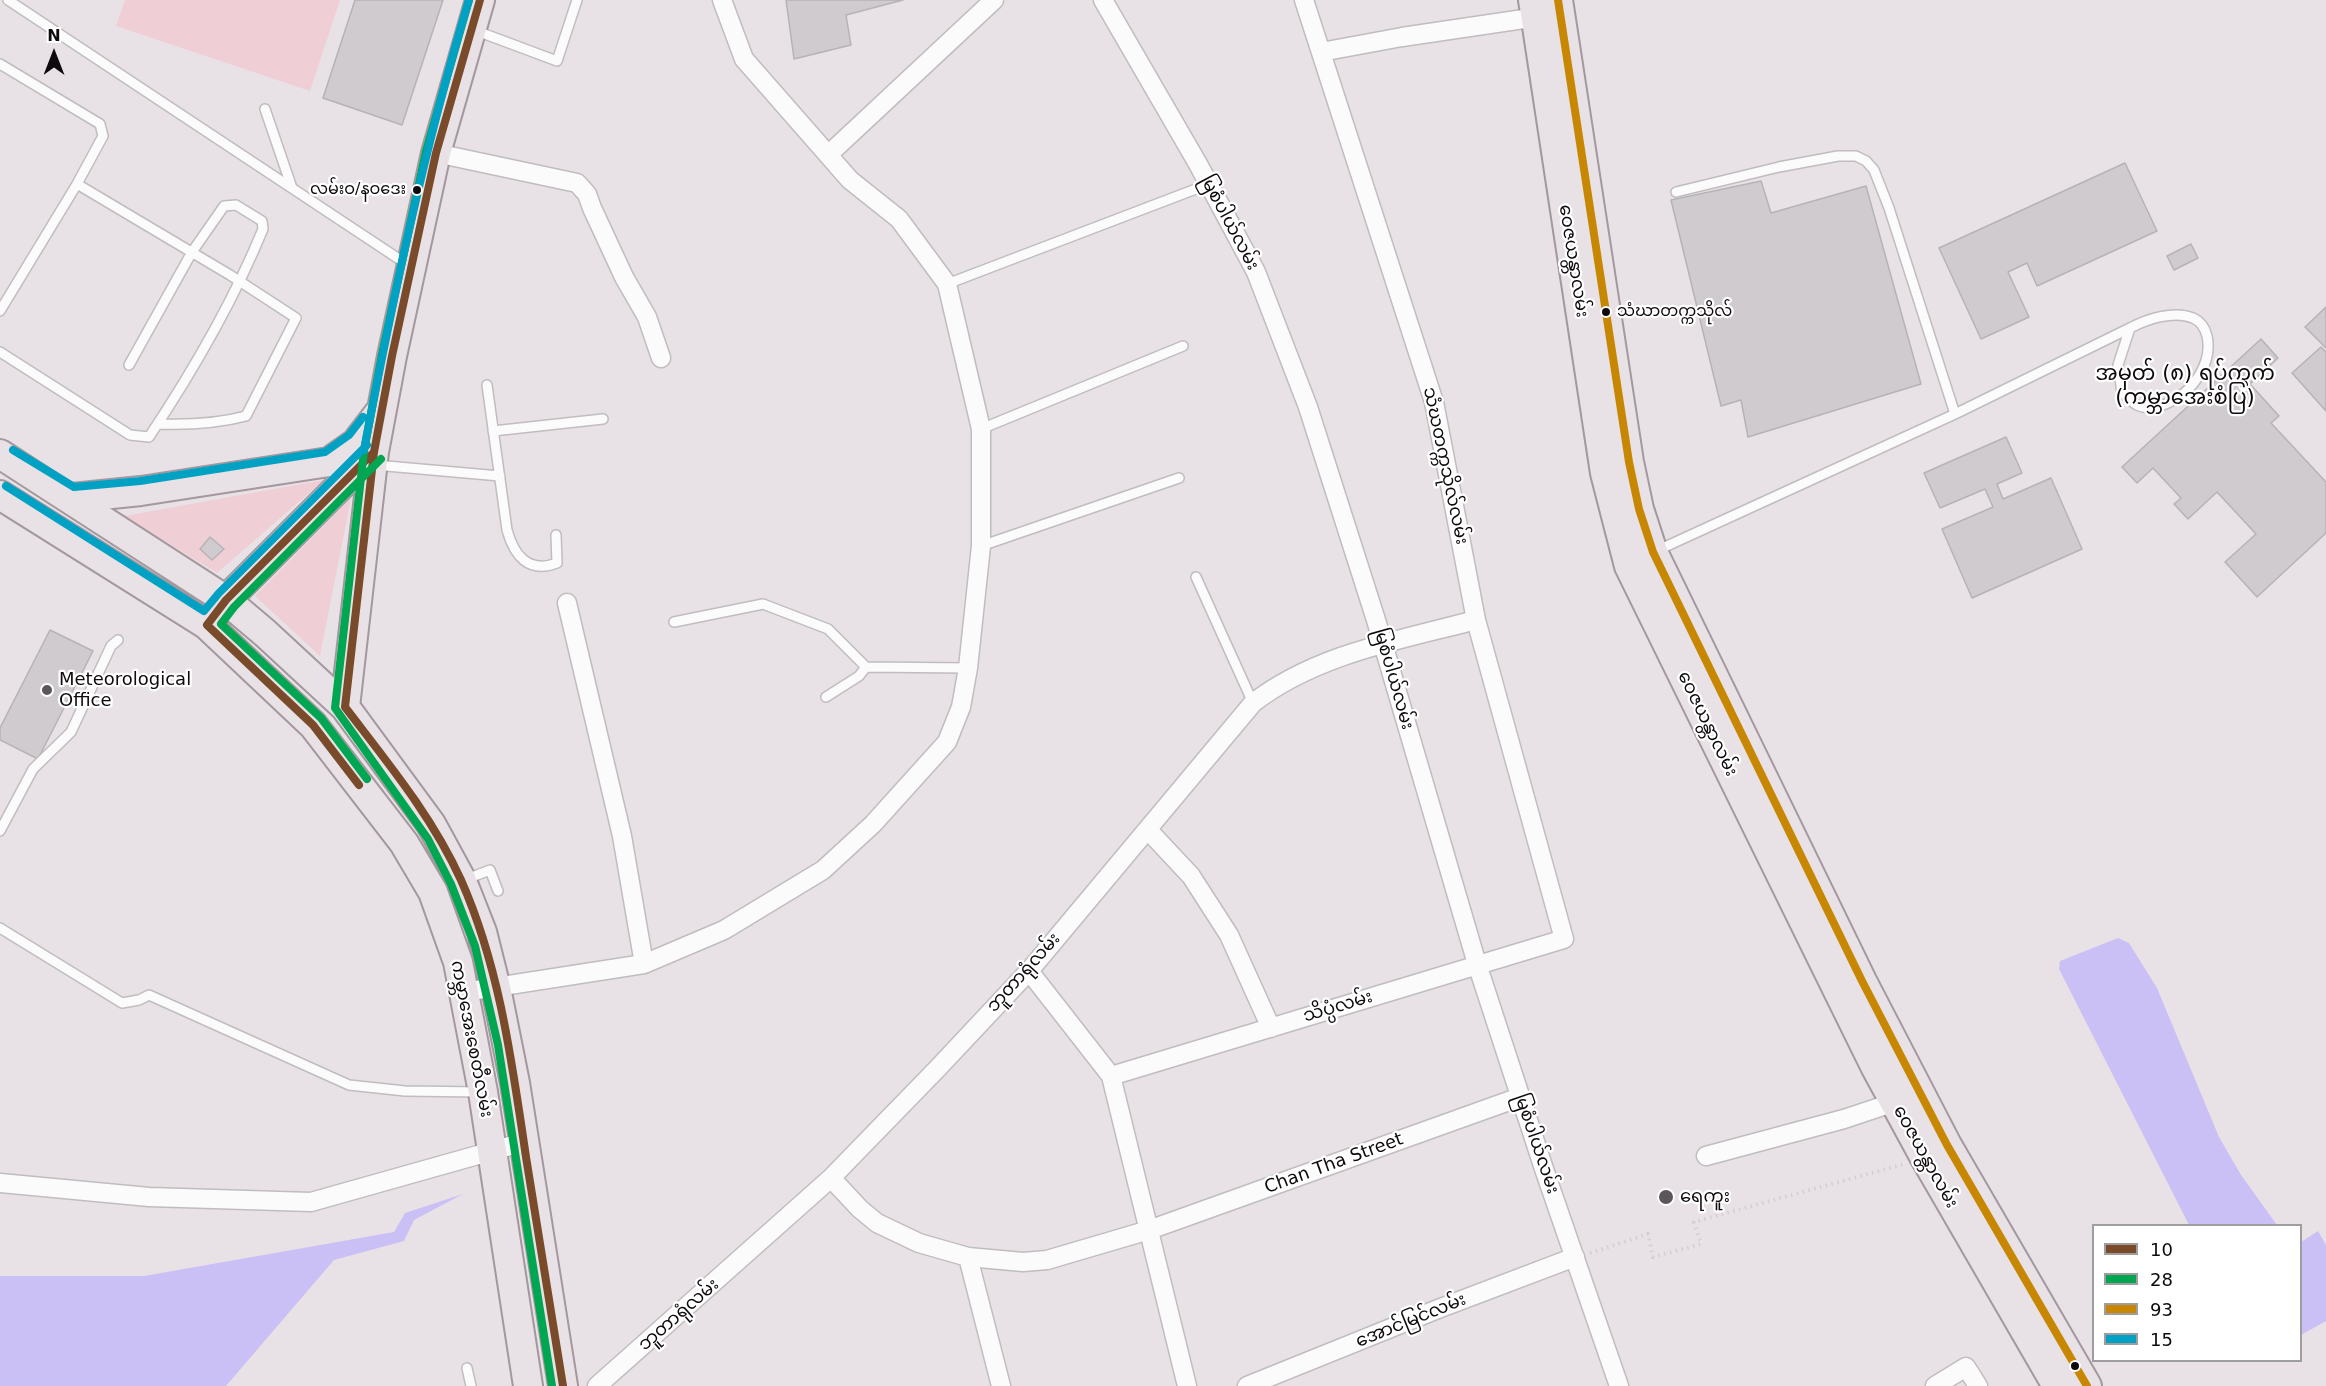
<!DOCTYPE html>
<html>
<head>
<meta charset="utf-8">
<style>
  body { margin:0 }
  #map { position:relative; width:2326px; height:1386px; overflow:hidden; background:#e8e2e7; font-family:"DejaVu Sans",sans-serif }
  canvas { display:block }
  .legend { position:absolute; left:2092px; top:1224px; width:210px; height:138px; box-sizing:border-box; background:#fff; border:2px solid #9f9d9e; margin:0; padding:8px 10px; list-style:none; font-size:18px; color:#0e0a0d }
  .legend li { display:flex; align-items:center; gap:12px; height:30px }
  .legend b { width:30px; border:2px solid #9f9d9e }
  .north { position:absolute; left:24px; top:24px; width:60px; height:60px; -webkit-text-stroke:4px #fff; paint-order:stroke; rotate:0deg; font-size:16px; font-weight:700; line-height:24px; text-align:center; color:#0e0a0d }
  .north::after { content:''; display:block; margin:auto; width:21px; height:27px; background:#0e0a0d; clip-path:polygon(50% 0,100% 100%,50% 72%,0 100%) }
</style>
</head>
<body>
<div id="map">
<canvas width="2326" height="1386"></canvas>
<ul class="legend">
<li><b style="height:8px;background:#7a4b2a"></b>10</li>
<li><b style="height:8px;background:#00a651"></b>28</li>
<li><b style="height:8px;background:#c88703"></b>93</li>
<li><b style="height:8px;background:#01a1c4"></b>15</li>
</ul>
<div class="north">N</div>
</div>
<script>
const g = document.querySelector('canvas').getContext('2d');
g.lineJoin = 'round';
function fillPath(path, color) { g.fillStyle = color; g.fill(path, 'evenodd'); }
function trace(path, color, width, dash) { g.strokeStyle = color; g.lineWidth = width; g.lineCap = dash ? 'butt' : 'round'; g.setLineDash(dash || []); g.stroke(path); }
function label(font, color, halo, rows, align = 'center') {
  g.font = font + ' "DejaVu Sans","Noto Sans Myanmar",sans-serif'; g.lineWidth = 4.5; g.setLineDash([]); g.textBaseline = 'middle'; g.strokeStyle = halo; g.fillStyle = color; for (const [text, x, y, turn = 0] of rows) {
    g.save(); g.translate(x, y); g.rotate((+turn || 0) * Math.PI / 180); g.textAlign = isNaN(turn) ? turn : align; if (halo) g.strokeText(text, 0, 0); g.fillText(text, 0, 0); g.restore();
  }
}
const green = new Path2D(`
  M 125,0 L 340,0 L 310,91 L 116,26 Z
  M 324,480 L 217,573 L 124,516 Z
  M 351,498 L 320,656 L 255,596 Z`);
const water = new Path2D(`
  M 2118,938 L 2129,943 L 2157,988 L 2219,1137 L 2241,1175 L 2277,1225 L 2189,1225 L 2059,969 L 2060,961 Z
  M 463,1194 L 414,1220 L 404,1241 L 334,1260 L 226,1386 L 0,1386 L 0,1276 L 144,1276 L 394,1232 L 405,1213 Z
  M 2318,1231 L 2326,1245 L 2326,1321 L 2301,1335 L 2301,1242 Z`);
const building = new Path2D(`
  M 355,0 L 443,0 L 402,125 L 323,98 Z
  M 786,0 L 903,0 L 846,15 L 851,45 L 794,59 Z
  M 2125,163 L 2157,231 L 2037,286 L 2027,263 L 2008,272 L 2029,317 L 1981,339 L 1939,248 Z
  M 1761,181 L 1771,213 L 1866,186 L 1921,384 L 1748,437 L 1741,400 L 1721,406 L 1671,200 Z
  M 2191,244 L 2198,258 L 2174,270 L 2167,256 Z
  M 2326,307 L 2326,348 L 2305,327 Z
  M 2261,339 L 2278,358 L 2250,384 L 2279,416 L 2271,423 L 2326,482 L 2326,533 L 2257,597 L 2225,562 L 2256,534 L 2217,492 L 2188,519 L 2174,504 L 2181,498 L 2153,468 L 2137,483 L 2122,467 Z
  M 2321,347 L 2326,352 L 2326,411 L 2292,373 Z
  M 2006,437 L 2022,473 L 1997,484 L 2003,499 L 2051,478 L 2082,549 L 1972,598 L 1942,529 L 1993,507 L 1985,489 L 1940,508 L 1924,473 Z
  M 210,537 L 224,549 L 212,560 L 200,549 Z
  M 50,630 L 93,651 L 38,759 L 0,740 L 0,728 Z`);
const path = new Path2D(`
  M 1590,1253 L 1648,1234 L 1653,1257 L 1701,1244 L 1694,1222 L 1904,1164`);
const lane = new Path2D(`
  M 8,0 L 408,265
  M 474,30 L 557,61 L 577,0
  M 0,64 L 100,124 L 103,136 L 77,184 L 0,311
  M 265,109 L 292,188
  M 77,184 L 230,275 L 296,318 L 246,416 C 216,424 188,425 158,424
  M 1676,192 L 1779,167 L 1838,156 L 1856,156 L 1866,161 L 1874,170 L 1889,208 L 1955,414
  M 947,284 L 1209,184
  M 0,352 L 130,435 L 149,437 C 193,371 233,302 263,229 L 262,221 L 236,205 L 224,206 L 192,252 L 129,365
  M 487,385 L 507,530 C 514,555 528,574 557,563 L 556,535
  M 981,429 L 1183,346
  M 493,431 L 603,419
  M 375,465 L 500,476
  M 981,546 L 1179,478
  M 1656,551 L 1955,414 L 2130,328 C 2147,319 2174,310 2193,318 C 2200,321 2205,328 2207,336 C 2213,363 2193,392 2168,403 C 2159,407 2147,410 2137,405 C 2132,403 2127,396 2122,393 L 2118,365 L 2130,328
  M 1196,577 L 1253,703
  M 674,622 L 763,604 L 828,629 L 866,667 L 968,668
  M 826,697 L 859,676 L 866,667
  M 0,831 L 33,769 L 71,732 L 111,646 L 118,640
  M 464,880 L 490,870 L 498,891
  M 0,928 L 122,1003 L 139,1000 L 149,995 L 349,1085 L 405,1091 L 481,1092
  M 467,1368 L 471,1386`);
const street = new Path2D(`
  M 1103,0 L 1198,164 L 1256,272 L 1308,407 L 1376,620 L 1477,964 L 1544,1169 L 1619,1386
  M 1321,52 L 1402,37 L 1544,16
  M 436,153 L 577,183 L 587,194 L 592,208 L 624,277 L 647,317 L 661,358
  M 828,155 L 994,0
  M 567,603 L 622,836 L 644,964
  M 1148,830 L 1191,876 L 1229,935 L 1271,1028
  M 1029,971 L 1111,1076 L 1187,1386
  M 464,992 L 644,964 L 724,930 L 823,870 L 873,824 L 947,742 L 961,707 L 968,668 L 981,546 L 981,429 L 947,284 L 899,219 L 850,180 L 744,59 L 722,0
  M 1111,1076 L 1564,939 L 1476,620 L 1434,402 L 1304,0
  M 1706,1156 L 1844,1119 L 1895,1102
  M 831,1178 L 860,1209 L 877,1223 L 919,1243 L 968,1257 L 1023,1262 L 1047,1260 L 1149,1230 L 1520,1097
  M 0,1183 L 149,1197 L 311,1202 L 524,1142
  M 968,1257 L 1001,1386
  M 597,1386 L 831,1178 L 937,1069 L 1029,971 L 1253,703 C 1316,654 1400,640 1476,620
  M 1247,1386 L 1438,1309 L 1575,1257
  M 1935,1386 L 1966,1367 L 1978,1386`);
const primary = new Path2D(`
  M 1533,0 L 1605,473 L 1629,566 L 1875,1066 L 1925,1158 L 2057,1386
  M 1558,0 L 1629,462 L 1639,509 L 1653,552 L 1862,981 L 1947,1145 L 2087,1386
  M 0,454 L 226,600 L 265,633 L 345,707 L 431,824 L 462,881 L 482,932 L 496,988 L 515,1083 L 563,1386
  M 0,495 L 207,625 L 313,725 L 404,843 L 433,892 L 458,962 L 483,1092 L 528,1386
  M 72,498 L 141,491 L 329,462 L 356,443 L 379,413
  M 214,616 L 226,600 L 374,452
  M 345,707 L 374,452 L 392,356 L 436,153 L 480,0`);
const bus1 = new Path2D(`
  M 480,0 L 436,153 L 392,356 L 374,452 L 345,707 C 387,762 432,816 461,880 C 500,968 512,1063 526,1157 C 538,1234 551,1310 563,1386
  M 359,785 L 313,725 L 207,625 L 226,600 L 374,452`);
const bus2 = new Path2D(`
  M 469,0 L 426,151 L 382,354 L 364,451 L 335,708 L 428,839 L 451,884 L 475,946 L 498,1045 L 552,1386
  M 367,779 L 321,718 L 221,624 L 234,607 L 381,459`);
const bus3 = new Path2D(`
  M 1558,0 L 1629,462 L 1639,509 L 1653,552 L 1862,981 L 1947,1145 L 2087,1386`);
const bus4 = new Path2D(`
  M 13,450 L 74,487 L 140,481 L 325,452 L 349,435 L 363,417
  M 364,450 C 393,298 424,148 469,0
  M 6,486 L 204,611 L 219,593 L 367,445`);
const markers = [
  [417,190,5,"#0e0a0d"],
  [1606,312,5,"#0e0a0d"],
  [47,690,6,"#5a5659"],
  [1666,1197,8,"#5a5659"],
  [2075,1366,5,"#0e0a0d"]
];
const busNames = [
  ["လမ်းဝ/နဝဒေး",406,190],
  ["သံဃာတက္ကသိုလ်",1617,312,"left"]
];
const streetNames = [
  ["မြစံပါယ်လမ်း",1229,223,62],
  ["ဝေဇယန္တာလမ်း",1573,261,81],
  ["သံဃတက္ကသိုလ်လမ်း",1445,466,78],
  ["မြစံပါယ်လမ်း",1393,679,74],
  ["ဝေဇယန္တာလမ်း",1707,724,64],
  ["ဘူတာရုံလမ်း",1024,973,-48],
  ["သိပ္ပံလမ်း",1338,1007,-17],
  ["ကမ္ဘာအေးစေတီလမ်း",471,1039,79],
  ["မြစံပါယ်လမ်း",1536,1144,71],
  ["ဝေဇယန္တာလမ်း",1925,1157,61],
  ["Chan Tha Street",1334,1164,-20],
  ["ဘူတာရုံလမ်း",679,1315,-41],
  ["အောင်မြင်လမ်း",1411,1321,-22]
];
const poiNames = [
  ["Meteorological",59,680],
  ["Office",59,701],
  ["ရေကူး",1680,1197]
];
const quarterNames = [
  ["အမှတ် (၈) ရပ်ကွက်",2185,375],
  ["(ကမ္ဘာအေးစံပြ)",2185,399]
];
fillPath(green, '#efcfd5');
fillPath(water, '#cbc0f6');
fillPath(building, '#cfcbcf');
trace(building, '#b6b3b7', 1.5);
trace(lane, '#c0bcbf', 12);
trace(street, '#c0bcbf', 21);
trace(primary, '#a4979e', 32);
trace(path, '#d1cfd1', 4, [1.5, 4.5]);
trace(lane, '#fcfbfb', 9);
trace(street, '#fcfbfb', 18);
trace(primary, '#e8e1e5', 28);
trace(bus1, '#7a4b2a', 8);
trace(bus2, '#00a651', 8);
trace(bus3, '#c88703', 8);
trace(bus4, '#01a1c4', 8);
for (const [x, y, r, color] of markers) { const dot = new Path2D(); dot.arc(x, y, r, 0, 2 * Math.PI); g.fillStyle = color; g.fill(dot); trace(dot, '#fff', 2); }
label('16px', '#0e0a0d', '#fff', busNames, 'right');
label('18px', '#0e0a0d', '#fff', streetNames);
label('18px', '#0e0a0d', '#fff', poiNames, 'left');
label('21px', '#0e0a0d', '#fff', quarterNames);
</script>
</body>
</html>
